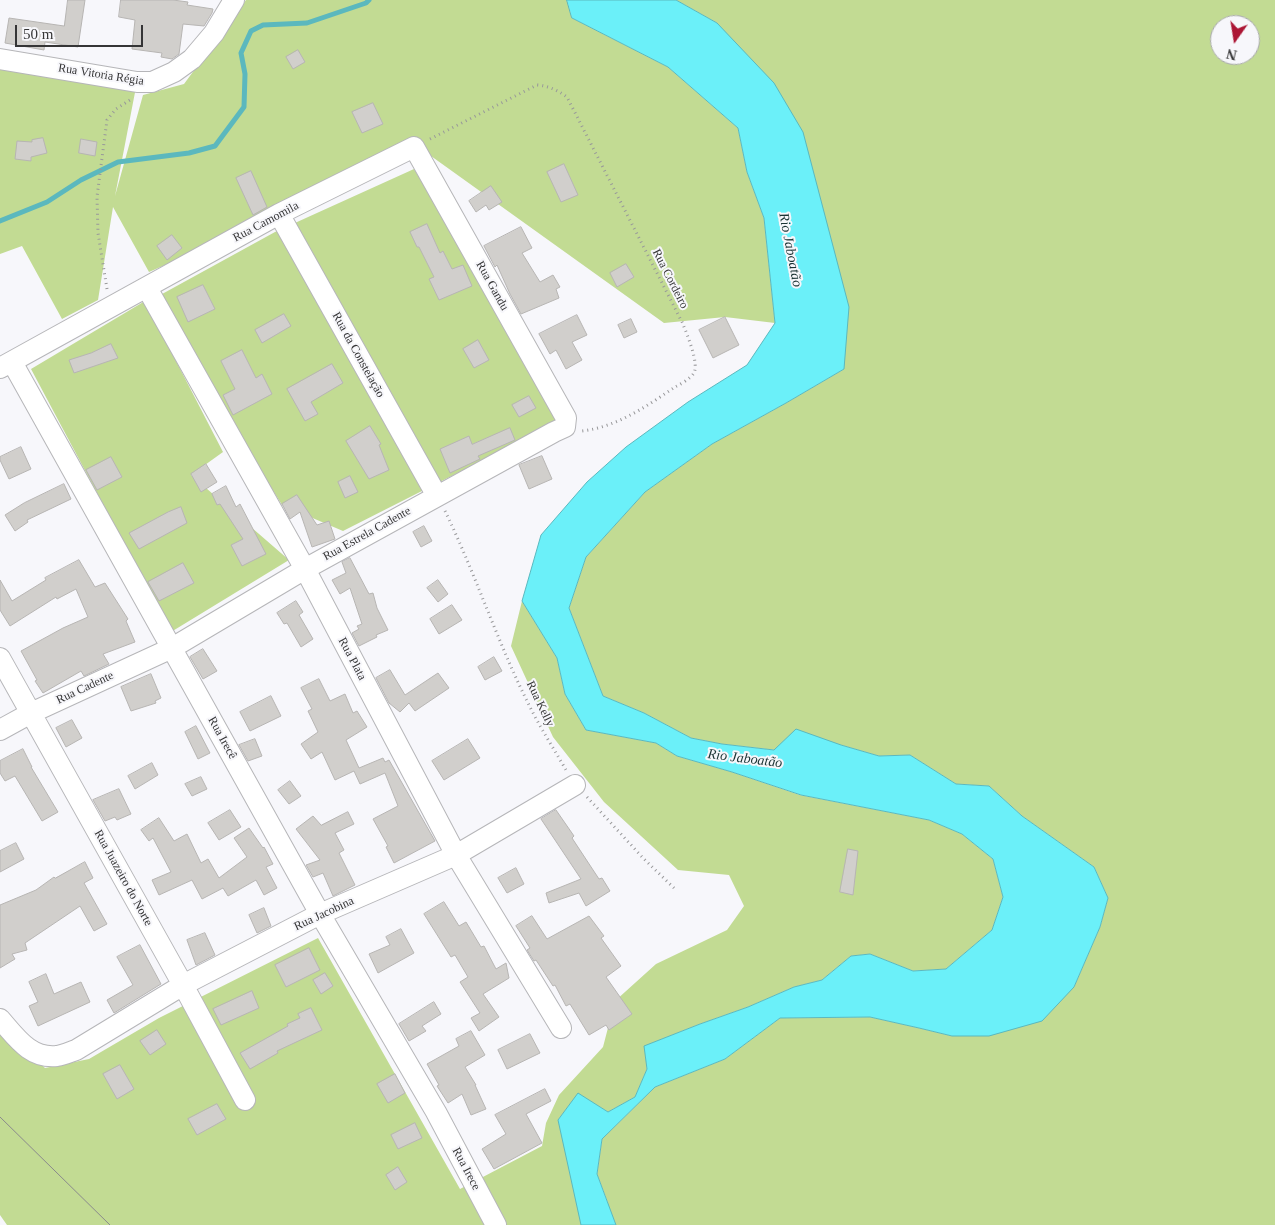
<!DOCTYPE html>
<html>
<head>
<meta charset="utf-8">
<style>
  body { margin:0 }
  #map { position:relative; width:1275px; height:1225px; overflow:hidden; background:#f7f7fb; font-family:"Times New Roman",serif }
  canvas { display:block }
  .north { position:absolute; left:1210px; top:15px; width:50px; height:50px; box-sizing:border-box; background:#f7f7fb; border:1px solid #a9a9ac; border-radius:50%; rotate:193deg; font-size:14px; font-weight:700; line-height:20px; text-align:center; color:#353536 }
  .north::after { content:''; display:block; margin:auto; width:18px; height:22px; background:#ac1635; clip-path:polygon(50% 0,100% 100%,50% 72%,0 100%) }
  .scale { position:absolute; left:15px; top:25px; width:128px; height:22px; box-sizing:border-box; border:2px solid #353536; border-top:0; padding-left:6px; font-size:15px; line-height:18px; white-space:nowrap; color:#353536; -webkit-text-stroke:4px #f7f7fb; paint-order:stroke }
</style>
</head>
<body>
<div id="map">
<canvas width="1275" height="1225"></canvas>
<div class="north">N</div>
<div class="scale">50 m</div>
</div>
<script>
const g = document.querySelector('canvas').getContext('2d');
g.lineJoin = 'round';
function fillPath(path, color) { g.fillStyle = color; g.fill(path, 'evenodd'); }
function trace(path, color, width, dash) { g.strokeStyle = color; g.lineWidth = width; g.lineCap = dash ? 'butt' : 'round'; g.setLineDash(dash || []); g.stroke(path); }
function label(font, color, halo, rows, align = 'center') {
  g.font = font + ' "Times New Roman",serif'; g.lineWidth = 4; g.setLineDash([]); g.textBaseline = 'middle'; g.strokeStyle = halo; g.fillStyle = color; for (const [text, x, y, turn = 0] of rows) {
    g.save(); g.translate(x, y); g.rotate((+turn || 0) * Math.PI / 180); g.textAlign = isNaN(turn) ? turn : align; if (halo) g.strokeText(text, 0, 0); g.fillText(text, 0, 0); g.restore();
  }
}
const green = new Path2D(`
  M 246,0 L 567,0 L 572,18 L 668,67 L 738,128 L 747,172 L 764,218 L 775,323 L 725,317 L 664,323 L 424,151 L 149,272 L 113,207 L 98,300 L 62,319 L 22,246 L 0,254 L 0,59 L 137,82 L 115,196 L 143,95 L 184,84 Z
  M 676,0 L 1275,0 L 1275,1225 L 7,1225 L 0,1215 L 0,1024 L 45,1068 L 89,1059 L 159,1018 L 318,938 L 460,1189 L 542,1146 L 546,1123 L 559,1095 L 603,1047 L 615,1001 L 656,964 L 727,930 L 744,906 L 729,875 L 678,870 L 604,802 L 553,737 L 511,646 L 522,601 L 557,658 L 565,694 L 586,730 L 656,743 L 677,756 L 732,772 L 800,795 L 929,820 L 962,834 L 993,859 L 1003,897 L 992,930 L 946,969 L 913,971 L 870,954 L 851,956 L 822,980 L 794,987 L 748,1007 L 700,1024 L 645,1046 L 647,1069 L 635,1097 L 608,1112 L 578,1094 L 558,1120 L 608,1203 L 597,1174 L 602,1139 L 655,1087 L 725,1059 L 780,1018 L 870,1017 L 919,1028 L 952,1036 L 1074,987 L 1100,927 L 1108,898 L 1094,867 L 1022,816 L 989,786 L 956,784 L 910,755 L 879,756 L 841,745 L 775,750 L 722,744 L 691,738 L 644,713 L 603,696 L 569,608 L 586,557 L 645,492 L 712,444 L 786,403 L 844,369 L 717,23 ZM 1220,25 L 1250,25 L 1250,55 L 1220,55 Z
  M 414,169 L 566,418 L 343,531 L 282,505 L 153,299 L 275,232 Z
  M 145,301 L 223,452 L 191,475 L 289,560 L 171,632 L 31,369 Z`);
const water = new Path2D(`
  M 567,0 L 676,0 L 717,23 L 774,83 L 803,132 L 849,307 L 844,369 L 786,403 L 712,444 L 645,492 L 586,557 L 569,608 L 603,696 L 644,713 L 691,738 L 722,744 L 774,750 L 796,729 L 841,745 L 879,756 L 910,755 L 956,784 L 989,786 L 1022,816 L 1094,867 L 1108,898 L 1100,927 L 1074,987 L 1042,1021 L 989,1036 L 952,1036 L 919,1028 L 870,1017 L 780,1018 L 725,1059 L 655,1087 L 602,1139 L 597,1174 L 616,1225 L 581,1225 L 558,1120 L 578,1093 L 608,1112 L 635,1097 L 647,1069 L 644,1046 L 700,1024 L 748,1007 L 794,987 L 822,980 L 851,956 L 870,954 L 913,971 L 946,969 L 992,930 L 1003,897 L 993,859 L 962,834 L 929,820 L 801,795 L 732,772 L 677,756 L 656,743 L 586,730 L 565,694 L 557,658 L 522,601 L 541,535 L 587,482 L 626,447 L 688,402 L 747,365 L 775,323 L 764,218 L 747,172 L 738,128 L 668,67 L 572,18 Z`);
const stream = new Path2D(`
  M 0,221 L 47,202 L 81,180 L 118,162 L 189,153 L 215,146 L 244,107 L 245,74 L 241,53 L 251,31 L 263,25 L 307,23 L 366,3 L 369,0`);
const building = new Path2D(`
  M 68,0 L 85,0 L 78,47 L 45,42 L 44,50 L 5,43 L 9,18 L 64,26 Z
  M 121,0 L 173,0 L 188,2 L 187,5 L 213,9 L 212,13 L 204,26 L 183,24 L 179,54 L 172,59 L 161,57 L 162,53 L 132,49 L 135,20 L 119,17 Z
  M 298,50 L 305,62 L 293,69 L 286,57 Z
  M 373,103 L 383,124 L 362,133 L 352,112 Z
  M 43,138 L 47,153 L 31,157 L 31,161 L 15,159 L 17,141 L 32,142 L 32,140 Z
  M 81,139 L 97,142 L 95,156 L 79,153 Z
  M 564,164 L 578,195 L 561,202 L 547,172 Z
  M 251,171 L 267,207 L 253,215 L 236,178 Z
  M 491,186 L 502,202 L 489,210 L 486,205 L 476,212 L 469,201 Z
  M 427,224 L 440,253 L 443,251 L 452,269 L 463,265 L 472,286 L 439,300 L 429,279 L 434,277 L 419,247 L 417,247 L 410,232 Z
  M 521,227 L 532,248 L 522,253 L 540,282 L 553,275 L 560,287 L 556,289 L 559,298 L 521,314 L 510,294 L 497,265 L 495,267 L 484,246 Z
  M 172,235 L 182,248 L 167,260 L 157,246 Z
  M 626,264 L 634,277 L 617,287 L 610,273 Z
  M 203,285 L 215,309 L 188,322 L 177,297 Z
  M 284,314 L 291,326 L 262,343 L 255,330 Z
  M 577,315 L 587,335 L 572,342 L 582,360 L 566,369 L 556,350 L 550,354 L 539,334 Z
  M 725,317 L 739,345 L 713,358 L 699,330 Z
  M 631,319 L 637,332 L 624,338 L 618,325 Z
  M 478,340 L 489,360 L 474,368 L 463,349 Z
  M 111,344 L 118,358 L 74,373 L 69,360 L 91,353 Z
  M 242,350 L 256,378 L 262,374 L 272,394 L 233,415 L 223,395 L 235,389 L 221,361 Z
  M 332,364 L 343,383 L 311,402 L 318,414 L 305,421 L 287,389 Z
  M 529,396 L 536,408 L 519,417 L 512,405 Z
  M 370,426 L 381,444 L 379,445 L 389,470 L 369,479 L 346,441 Z
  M 510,428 L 515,440 L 478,456 L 480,459 L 450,473 L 440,449 L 469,436 L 472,444 Z
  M 21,447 L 31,469 L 9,479 L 0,460 L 0,457 Z
  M 542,456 L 552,479 L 529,489 L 519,465 Z
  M 111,457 L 122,477 L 97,490 L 86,470 Z
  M 206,464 L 217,482 L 201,492 L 191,474 Z
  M 350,476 L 358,492 L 345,498 L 338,482 Z
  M 64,484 L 71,499 L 27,520 L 28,522 L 15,531 L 5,515 L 24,503 Z
  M 226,486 L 236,507 L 240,504 L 266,554 L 242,566 L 231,545 L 243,539 L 220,504 L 217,505 L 212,494 Z
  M 297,495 L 317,525 L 329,521 L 335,539 L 312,547 L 300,512 L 290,519 L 282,504 Z
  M 181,507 L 187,523 L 139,549 L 129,533 L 168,512 Z
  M 424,526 L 432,541 L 421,547 L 413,532 Z
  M 350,558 L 369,594 L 373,593 L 377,608 L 388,630 L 376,635 L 377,637 L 359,646 L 352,633 L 359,629 L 357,626 L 362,624 L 350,588 L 340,594 L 332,580 L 346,573 L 342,562 Z
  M 79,560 L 95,587 L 105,583 L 128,619 L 126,621 L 135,642 L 103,654 L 109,664 L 84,676 L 81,671 L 43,693 L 35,681 L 37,680 L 21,651 L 63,628 L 88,617 L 76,589 L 57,599 L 56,597 L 10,626 L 0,610 L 0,580 L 12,601 L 46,580 L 45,578 Z
  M 183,563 L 194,583 L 159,601 L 148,582 Z
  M 438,580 L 448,594 L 438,602 L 427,588 Z
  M 296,601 L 303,612 L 299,615 L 313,639 L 301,647 L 287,623 L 284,624 L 277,613 Z
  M 452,605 L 462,620 L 439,634 L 430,619 Z
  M 203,649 L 217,671 L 203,679 L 190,657 Z
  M 494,657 L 502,671 L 485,680 L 478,667 Z
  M 390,670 L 405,695 L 438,673 L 449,688 L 415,711 L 409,703 L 400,712 L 389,703 L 376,678 Z
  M 151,674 L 161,698 L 155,701 L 156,703 L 131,711 L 121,687 Z
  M 319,679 L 330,701 L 345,694 L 353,713 L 357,711 L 367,727 L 346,740 L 359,768 L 383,758 L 385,762 L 389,760 L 435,841 L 394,863 L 386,847 L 388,846 L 373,819 L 398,806 L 385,773 L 360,784 L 354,771 L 335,780 L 322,752 L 311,759 L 301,744 L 318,732 L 308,711 L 312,709 L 301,688 Z
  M 271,696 L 281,716 L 250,731 L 240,712 Z
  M 72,720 L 82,738 L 66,747 L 56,728 Z
  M 196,726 L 210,753 L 198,759 L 185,732 Z
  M 255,739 L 262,756 L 248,761 L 239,745 Z
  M 468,739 L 480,758 L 444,780 L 432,761 Z
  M 23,749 L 32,767 L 31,767 L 58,812 L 42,821 L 15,776 L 5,781 L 0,773 L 0,761 Z
  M 152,763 L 158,775 L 135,789 L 128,776 Z
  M 201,777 L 207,789 L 192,796 L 185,784 Z
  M 290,781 L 301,796 L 289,804 L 278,790 Z
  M 119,789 L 131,814 L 117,820 L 115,817 L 105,821 L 93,800 Z
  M 230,810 L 241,827 L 219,840 L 208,823 Z
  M 556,810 L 574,836 L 572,838 L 599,879 L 602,878 L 610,891 L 586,906 L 579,893 L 549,903 L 546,893 L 581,879 L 541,819 Z
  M 348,812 L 354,824 L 335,833 L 344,850 L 339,853 L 355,885 L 333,896 L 323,873 L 313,877 L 306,865 L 320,860 L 296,829 L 313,816 L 321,825 Z
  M 159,818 L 174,841 L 187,834 L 201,863 L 208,859 L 219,878 L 247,857 L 234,838 L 249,828 L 263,848 L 264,847 L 273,864 L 266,867 L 277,888 L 264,895 L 256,880 L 228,896 L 223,888 L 202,899 L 192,880 L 159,895 L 152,880 L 171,872 L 153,838 L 149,841 L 141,830 Z
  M 16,843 L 24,859 L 0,872 L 0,851 Z
  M 848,849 L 858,851 L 853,895 L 840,892 Z
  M 85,862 L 93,878 L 84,883 L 107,924 L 94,931 L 80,906 L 25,943 L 27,950 L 12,954 L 15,959 L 0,968 L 0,905 L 36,890 L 54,877 L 55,878 Z
  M 516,868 L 524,884 L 507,893 L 498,878 Z
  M 444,902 L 459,926 L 466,922 L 481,947 L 484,946 L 496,969 L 506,963 L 509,978 L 483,994 L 499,1017 L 479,1031 L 471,1018 L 480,1013 L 460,982 L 468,977 L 455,955 L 451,957 L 424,914 Z
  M 264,908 L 271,926 L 257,933 L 249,915 Z
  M 532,916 L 547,939 L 589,916 L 604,936 L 601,938 L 621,966 L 606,977 L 632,1014 L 609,1030 L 606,1025 L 589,1035 L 570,1004 L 566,1006 L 555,985 L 553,986 L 536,960 L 534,961 L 527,950 L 530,948 L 516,926 Z
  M 401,929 L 414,953 L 378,973 L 369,954 L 390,945 L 386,937 Z
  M 205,933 L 215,955 L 196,965 L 187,940 Z
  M 140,945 L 161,984 L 114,1013 L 107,1000 L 133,985 L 117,957 Z
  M 309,948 L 320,970 L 286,987 L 275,965 Z
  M 325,973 L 333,986 L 321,994 L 313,980 Z
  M 46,974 L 54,994 L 81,982 L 90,1002 L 38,1026 L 29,1006 L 38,1002 L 29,982 Z
  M 252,991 L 259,1008 L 221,1025 L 213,1009 Z
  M 434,1002 L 441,1014 L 422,1026 L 426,1031 L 409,1041 L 399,1024 Z
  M 311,1008 L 322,1030 L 277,1051 L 278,1053 L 250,1069 L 240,1053 L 288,1026 L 287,1024 L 300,1018 L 298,1014 Z
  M 157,1030 L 166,1044 L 150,1055 L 140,1041 Z
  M 471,1031 L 485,1055 L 465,1067 L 476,1085 L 475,1085 L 486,1109 L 471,1115 L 462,1094 L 448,1103 L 437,1086 L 439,1085 L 427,1064 L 459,1046 L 456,1039 Z
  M 530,1034 L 540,1053 L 507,1069 L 498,1050 Z
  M 120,1065 L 134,1089 L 117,1099 L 103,1074 Z
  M 395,1074 L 405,1093 L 388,1103 L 377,1084 Z
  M 545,1089 L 551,1101 L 526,1114 L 542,1143 L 494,1169 L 482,1149 L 506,1134 L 495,1115 Z
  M 217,1104 L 226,1119 L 197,1135 L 188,1119 Z
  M 415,1123 L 422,1138 L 398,1149 L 391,1135 Z
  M 398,1167 L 407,1182 L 395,1190 L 386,1175 Z`);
const path = new Path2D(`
  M 430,139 L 537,85 C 549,86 557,90 567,97 L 683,324 C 687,335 699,362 694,373 C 690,379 681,384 675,387 C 647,406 617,427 582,431
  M 107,289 L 98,233 L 97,197 L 102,158 L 107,120 L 116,109 L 130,100
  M 445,511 C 476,575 498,644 530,707 C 541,729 554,749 566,770
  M 587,797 L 644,859 L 674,888`);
const street = new Path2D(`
  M 0,59 L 137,82 L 152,82 L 174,72 L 192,59 L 214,33 L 234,0
  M 279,214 L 437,496
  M 147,288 L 305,569 L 456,855 L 561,1028
  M 12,362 L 320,914 L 436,1112 L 496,1225
  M 0,368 L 279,214 L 414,147 L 566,418 L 565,427 L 554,432 L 305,569 L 172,648 L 31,713 L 0,730
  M 0,658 L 183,985 L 245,1100
  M 0,1019 C 16,1037 30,1059 57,1056 C 63,1055 70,1052 76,1050 L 183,985 L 320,914 L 456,855 L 575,785`);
const tram = new Path2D(`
  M 0,1117 L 110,1225`);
const streetNames = [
  ["Rua Vitoria Régia",101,75,9],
  ["Rua Camomila",266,222,-28],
  ["Rua Cordeiro",670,279,63],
  ["Rua Gandu",492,286,61],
  ["Rua da Constelação",358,355,61],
  ["Rua Estrela Cadente",367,534,-29],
  ["Rua Plata",352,659,62],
  ["Rua Cadente",85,688,-25],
  ["Rua Kelly",540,704,64],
  ["Rua Irecê",222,738,61],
  ["Rua Juazeiro do Norte",123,878,61],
  ["Rua Jacobina",324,914,-25],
  ["Rua Irece",466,1169,62]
];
const waterNames = [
  ["Rio Jaboatão",790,250,79],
  ["Rio Jaboatão",745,759,7]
];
fillPath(green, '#c2db93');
fillPath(water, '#6bf0f9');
trace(water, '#5bb8be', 1);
trace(stream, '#5bb8be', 5);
fillPath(building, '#d1cfcc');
trace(building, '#b7b5b3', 1);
trace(street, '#b6b6b9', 22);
trace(path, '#98989a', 3, [1, 4]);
trace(street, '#fff', 20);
trace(tram, '#8a8a8c', 1);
label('12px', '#353536', '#f7f7fb', streetNames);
label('italic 14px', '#1c3435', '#f7f7fb', waterNames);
</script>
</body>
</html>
